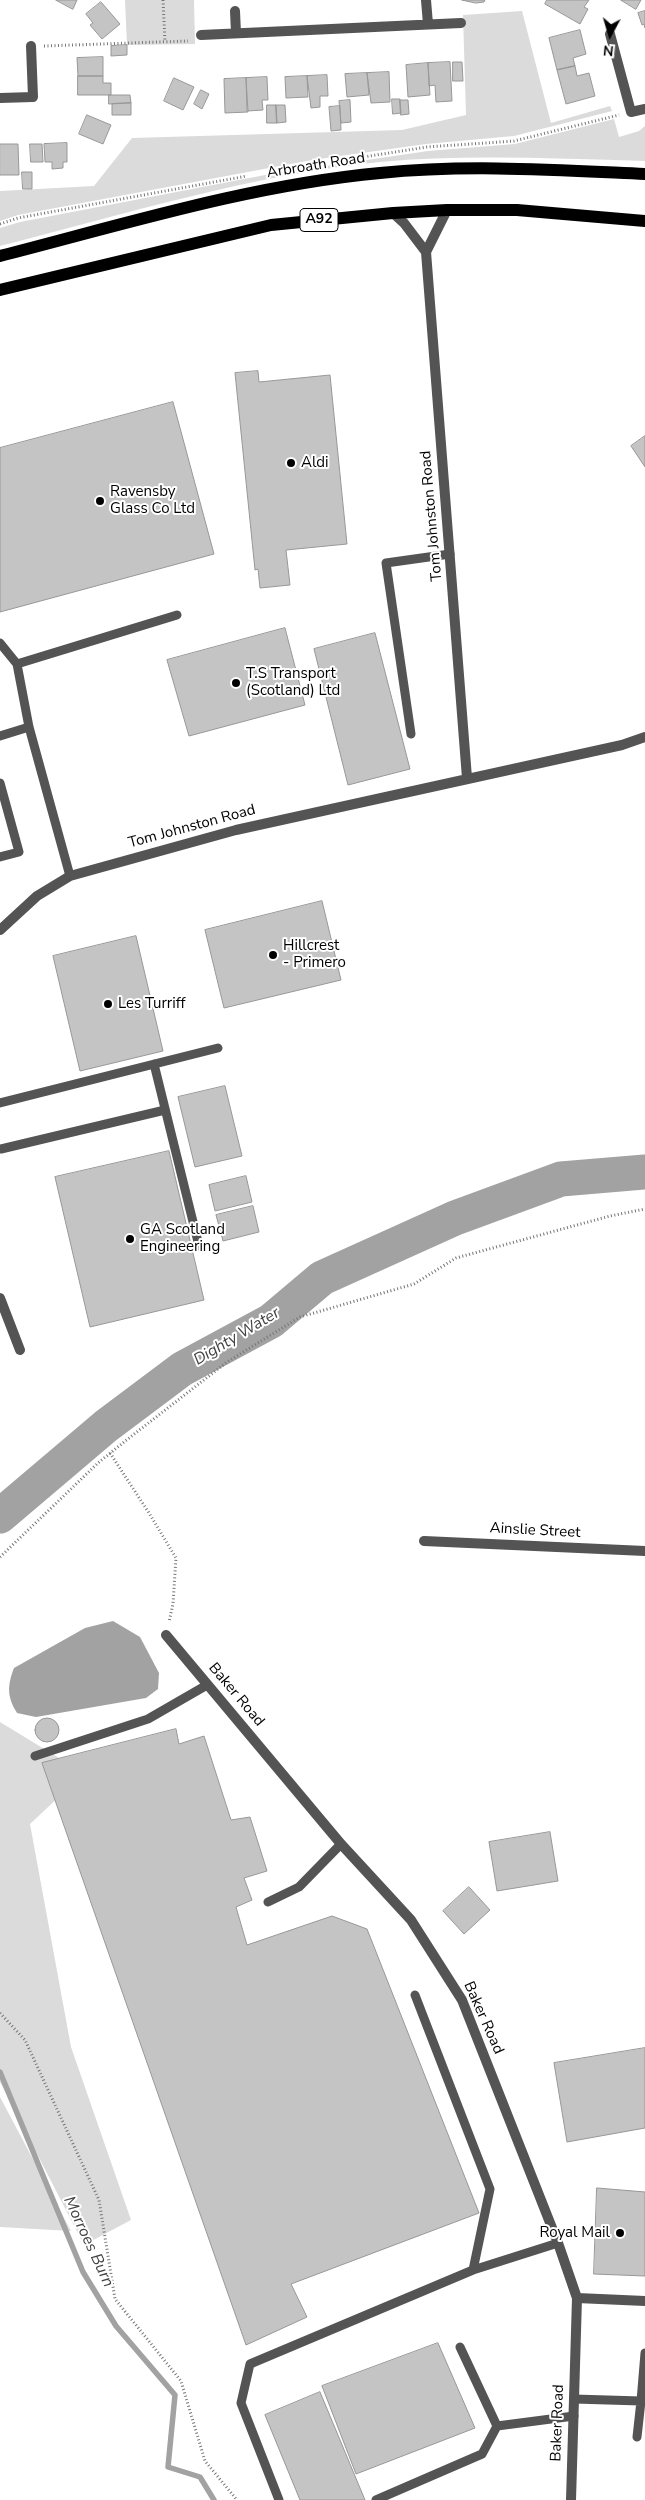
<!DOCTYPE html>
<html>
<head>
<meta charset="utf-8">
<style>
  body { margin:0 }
  #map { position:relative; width:645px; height:2500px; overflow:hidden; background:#fff; font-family:"Nunito Sans",sans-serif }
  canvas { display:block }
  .north { position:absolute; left:585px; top:10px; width:50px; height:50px; -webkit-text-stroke:4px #fff; paint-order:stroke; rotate:186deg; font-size:14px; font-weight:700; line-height:20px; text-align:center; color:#000 }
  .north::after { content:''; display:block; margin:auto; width:18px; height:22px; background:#000; clip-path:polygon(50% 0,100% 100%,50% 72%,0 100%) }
</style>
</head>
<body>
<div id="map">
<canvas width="645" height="2500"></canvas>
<div class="north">N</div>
</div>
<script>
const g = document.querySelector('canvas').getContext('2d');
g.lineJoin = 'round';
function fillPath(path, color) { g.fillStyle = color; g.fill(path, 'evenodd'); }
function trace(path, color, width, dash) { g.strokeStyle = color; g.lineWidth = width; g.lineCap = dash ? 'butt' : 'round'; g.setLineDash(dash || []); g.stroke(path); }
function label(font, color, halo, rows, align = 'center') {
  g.font = font + ' "Nunito Sans",sans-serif'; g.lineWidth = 4; g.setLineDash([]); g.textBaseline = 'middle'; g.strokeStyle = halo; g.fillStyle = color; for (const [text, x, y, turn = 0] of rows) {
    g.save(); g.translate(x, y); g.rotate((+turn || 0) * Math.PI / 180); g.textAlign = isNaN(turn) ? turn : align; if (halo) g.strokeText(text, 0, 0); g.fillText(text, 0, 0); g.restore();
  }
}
const green = new Path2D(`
  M 125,0 L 194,0 L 195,44 L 127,45 Z
  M 522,11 L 551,123 L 610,106 L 612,111 L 514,136 L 426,144 L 312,160 L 18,215 L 0,221 L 0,191 L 94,186 L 132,138 L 402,130 L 466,115 L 463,15 Z
  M 614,119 L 619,137 L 639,131 L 645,126 L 645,161 C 557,159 468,154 380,162 C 251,175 125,214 0,246 L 0,228 L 20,222 L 265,175 L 428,151 L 515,144 Z
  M 0,1722 L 64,1761 L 94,1764 L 30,1824 L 71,2047 L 131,2220 L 84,2245 L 0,2082 Z
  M 0,2097 L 71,2231 L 0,2227 Z`);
const water = new Path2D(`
  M 113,1621 L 140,1637 L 159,1673 L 158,1689 L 146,1698 L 36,1717 L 17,1713 C 7,1697 7,1686 14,1668 L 85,1628 Z`);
const stream = new Path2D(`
  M 0,2072 L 83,2272 L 116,2326 L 175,2395 L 168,2467 L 200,2477 L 214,2500`);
const river = new Path2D(`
  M 0,1516 L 106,1426 L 182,1369 L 271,1321 L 322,1278 L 455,1218 L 561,1179 L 645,1172`);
const building = new Path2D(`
  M 56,0 L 77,0 L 73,9 Z
  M 462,0 L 485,0 L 484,2 L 476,3 Z
  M 547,0 L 589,0 L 584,7 L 588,9 L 580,24 L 545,4 Z
  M 621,0 L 641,0 L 636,9 Z
  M 101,2 L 120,24 L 102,39 L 90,25 L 93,23 L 86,14 Z
  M 645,11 L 645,28 L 644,24 L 642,25 L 638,13 Z
  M 580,30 L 586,54 L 573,58 L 575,66 L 557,70 L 549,38 Z
  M 127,45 L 127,55 L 111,56 L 111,46 Z
  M 103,57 L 103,76 L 78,76 L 77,58 Z
  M 450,62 L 452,101 L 436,102 L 435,85 L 429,86 L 428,63 Z
  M 453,62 L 462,62 L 463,81 L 453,81 Z
  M 428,63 L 430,95 L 408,97 L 406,65 Z
  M 575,66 L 577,76 L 589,73 L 595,96 L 566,104 L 557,70 Z
  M 389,72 L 390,102 L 371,103 L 367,73 Z
  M 367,73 L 369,95 L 347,97 L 345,74 Z
  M 327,75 L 328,96 L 320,96 L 320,107 L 311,108 L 307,76 Z
  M 78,76 L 103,76 L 103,83 L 111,83 L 111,95 L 78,95 Z
  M 307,76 L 308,97 L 286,98 L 285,77 Z
  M 267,77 L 268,100 L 262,100 L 263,110 L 247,111 L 246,78 Z
  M 174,78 L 194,87 L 183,110 L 164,101 Z
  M 246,78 L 248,112 L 225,113 L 224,79 Z
  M 201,90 L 209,94 L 202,109 L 194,104 Z
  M 109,95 L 130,95 L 131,103 L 109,104 Z
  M 392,99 L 400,99 L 401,113 L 393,114 Z
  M 350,100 L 351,122 L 341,123 L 339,101 Z
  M 400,100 L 408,100 L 409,114 L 401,115 Z
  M 131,103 L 131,115 L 112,115 L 112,104 Z
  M 267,105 L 276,105 L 277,123 L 267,123 Z
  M 276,105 L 285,105 L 286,122 L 277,123 Z
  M 340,106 L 341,130 L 331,131 L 329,107 Z
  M 87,115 L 111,125 L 103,144 L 79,134 Z
  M 67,143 L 67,162 L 63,162 L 63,168 L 52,169 L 52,162 L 45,162 L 44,144 Z
  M 0,144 L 18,144 L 19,175 L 0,175 Z
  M 30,144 L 42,144 L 43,162 L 31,162 Z
  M 22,172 L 32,172 L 32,189 L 23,189 Z
  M 258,371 L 259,382 L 330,375 L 347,544 L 286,550 L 290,585 L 260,588 L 258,569 L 255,570 L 235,373 Z
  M 173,402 L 214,554 L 0,612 L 0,448 Z
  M 645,436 L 645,467 L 631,446 Z
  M 285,628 L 305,705 L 189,736 L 167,660 Z
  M 375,633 L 410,769 L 348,785 L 314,649 Z
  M 322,901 L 341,980 L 224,1008 L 205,930 Z
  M 136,936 L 163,1051 L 80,1071 L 53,956 Z
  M 225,1086 L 242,1156 L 195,1167 L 178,1097 Z
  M 169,1151 L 204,1300 L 90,1327 L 55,1177 Z
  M 246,1176 L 252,1202 L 215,1211 L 209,1185 Z
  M 253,1206 L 259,1232 L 223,1241 L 216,1215 Z
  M35 1730a12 12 0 1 1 24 0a12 12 0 1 1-24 0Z
  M 176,1729 L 179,1744 L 204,1736 L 231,1820 L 250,1817 L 267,1871 L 244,1878 L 252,1900 L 236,1907 L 247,1945 L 332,1916 L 367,1929 L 479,2213 L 291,2284 L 307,2317 L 246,2345 L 42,1763 Z
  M 550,1832 L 558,1881 L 497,1891 L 489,1842 Z
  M 469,1887 L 490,1910 L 464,1934 L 443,1911 Z
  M 645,2048 L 645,2128 L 567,2142 L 554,2063 Z
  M 597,2188 L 645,2192 L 645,2276 L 594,2274 Z
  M 438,2343 L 475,2428 L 356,2474 L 322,2386 Z
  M 320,2392 L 365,2500 L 300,2500 L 265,2415 Z`);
const path = new Path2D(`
  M 163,0 L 165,42
  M 44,46 L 188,41
  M 357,158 L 427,147 L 514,141 L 619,115
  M 0,224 L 18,218 L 247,176
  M 110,1453 L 149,1513 L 176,1558 L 173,1604 L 169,1622
  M 0,1557 L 98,1463 L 124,1442 L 227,1362 L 300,1317 L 414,1284 L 456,1258 L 610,1216 L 645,1209
  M 0,2013 L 25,2040 L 99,2200 L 115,2299 L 181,2381 L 205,2461 L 237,2500`);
const service = new Path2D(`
  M 0,643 L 17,664 L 29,727 L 70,876
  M 17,664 L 177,615
  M 411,734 L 386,563 L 450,554
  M 0,736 L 29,727
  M 0,783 L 19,852 L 0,857
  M 154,1064 L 199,1246
  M 0,1103 L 218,1048
  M 1,1149 L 165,1110
  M 35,1756 L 148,1719 L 207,1685
  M 268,1902 L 299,1887 L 341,1844
  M 415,1995 L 490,2189 L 473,2270
  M 460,2347 L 497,2426
  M 574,2399 L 641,2401 L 645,2353
  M 637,2437 L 641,2401
  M 279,2500 L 241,2403 L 250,2364 L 473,2270 L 558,2243
  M 376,2500 L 482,2454 L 497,2426 L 574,2416`);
const minor = new Path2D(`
  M 426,0 L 428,24
  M 235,11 L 236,33
  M 610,34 L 631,112 L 645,109
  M 201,35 L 461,23
  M 0,98 L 33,97 L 31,46
  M 447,210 L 426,252 L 467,778
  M 393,213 L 404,223 L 426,252
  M 0,930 L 37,896 L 70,876 L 236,830 L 622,745 L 645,737
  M 0,1298 L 20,1350
  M 424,1541 L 645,1551
  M 166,1635 L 341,1844 L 411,1920 L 462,2000 L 558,2243 L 577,2298 L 571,2500
  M 577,2298 L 645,2301`);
const primary = new Path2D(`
  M 0,256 C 125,224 251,185 380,173 C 468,164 557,170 645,174
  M 0,290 L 271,225 L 393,213 L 447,210 L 517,210 L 645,221`);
const markers = [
  [291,463,5,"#000"],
  [100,501,5,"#000"],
  [236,683,5,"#000"],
  [273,955,5,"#000"],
  [108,1004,5,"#000"],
  [130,1239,5,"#000"],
  [620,2233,5,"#000"]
];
const shields = [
  [319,220,38]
];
const shieldNames = [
  ["A92",319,220]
];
const streetNames = [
  ["Arbroath Road",316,166,-9],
  ["Tom Johnston Road",432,516,-95],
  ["Tom Johnston Road",192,827,-15],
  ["Ainslie Street",535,1531,3],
  ["Baker Road",236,1695,50],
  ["Baker Road",483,2018,66],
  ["Baker Road",558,2423,-88]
];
const poiNames = [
  ["Aldi",301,463],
  ["Ravensby",110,492],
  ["Glass Co Ltd",110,509],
  ["T.S Transport",246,674],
  ["(Scotland) Ltd",246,691],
  ["Hillcrest",283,946],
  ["- Primero",283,963],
  ["Les Turriff",118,1004],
  ["GA Scotland",140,1230],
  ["Engineering",140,1247],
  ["Royal Mail",610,2233,"right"]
];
const waterNames = [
  ["Dighty Water",237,1337,-31],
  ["Morroes Burn",88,2242,65]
];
fillPath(green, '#dbdbdb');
fillPath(water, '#a2a2a2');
trace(stream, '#a2a2a2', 5.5);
trace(river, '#a2a2a2', 35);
fillPath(building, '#c4c4c4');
trace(building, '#989898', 1);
trace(path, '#767676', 3, [1, 2.5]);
trace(service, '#545454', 9);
trace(minor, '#545454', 10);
trace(primary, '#000', 12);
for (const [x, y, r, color] of markers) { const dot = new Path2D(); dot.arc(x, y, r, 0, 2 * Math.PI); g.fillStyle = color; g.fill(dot); trace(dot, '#fff', 2); }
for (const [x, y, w] of shields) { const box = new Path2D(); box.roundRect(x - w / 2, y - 11.5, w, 23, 4); g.fillStyle = '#fff'; g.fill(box); trace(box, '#000', 1); }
label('bold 14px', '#000', null, shieldNames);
label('15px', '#000', '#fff', streetNames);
label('15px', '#000', '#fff', poiNames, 'left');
label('italic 16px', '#434343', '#fff', waterNames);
</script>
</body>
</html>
